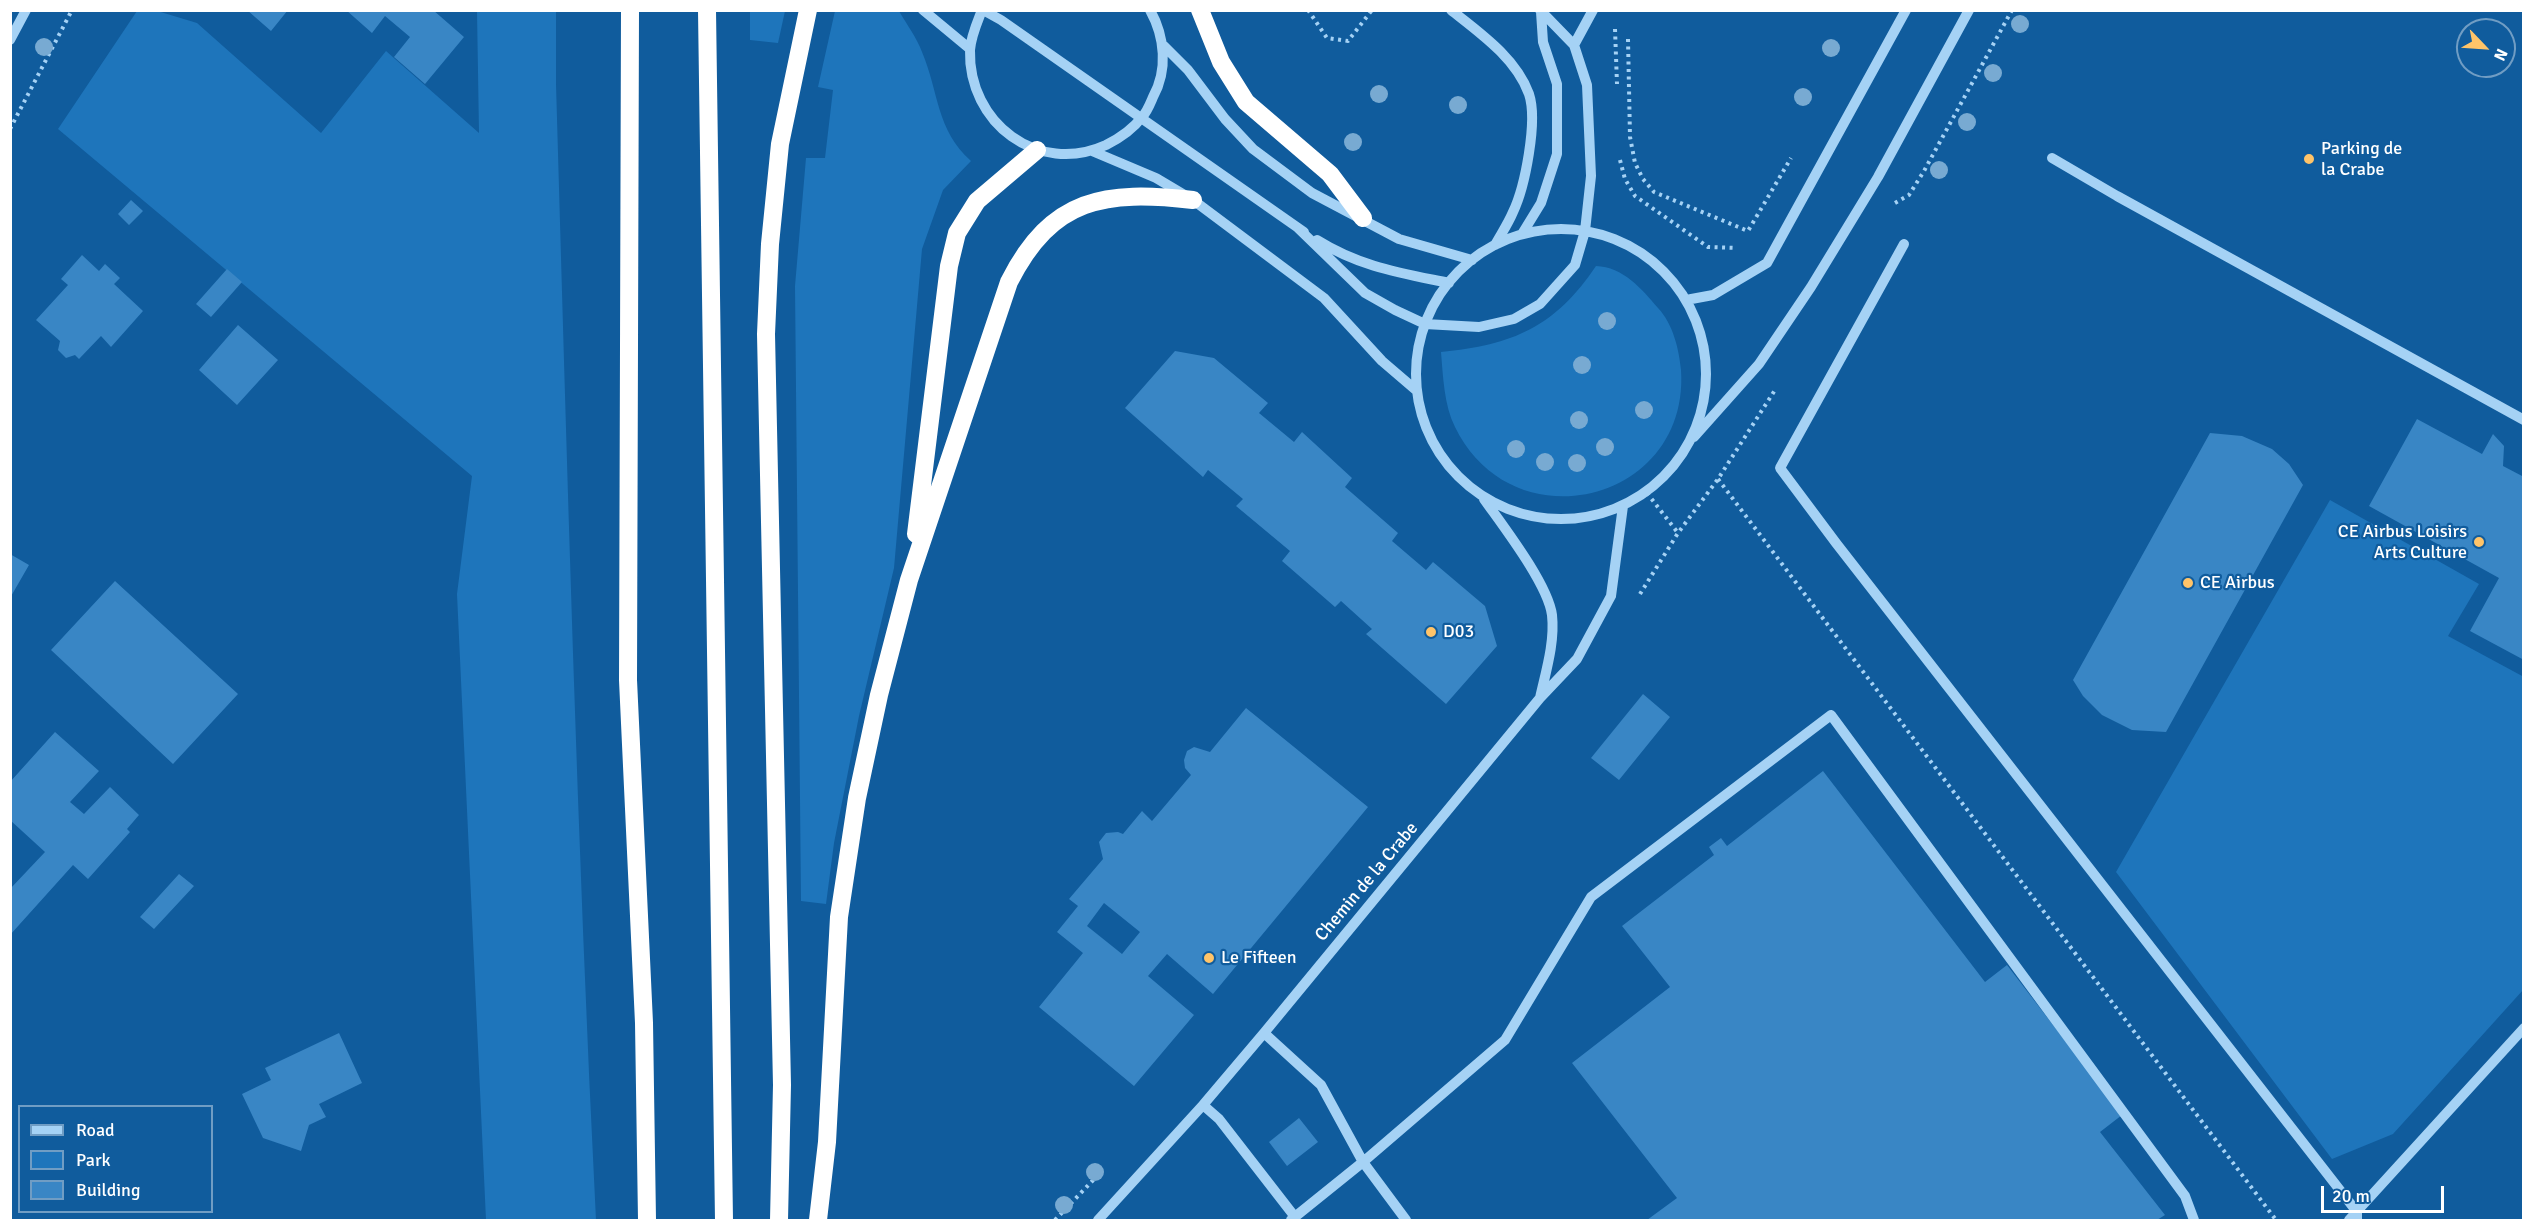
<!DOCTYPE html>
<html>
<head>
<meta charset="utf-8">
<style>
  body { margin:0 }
  #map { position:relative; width:2534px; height:1231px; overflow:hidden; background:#105c9d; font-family:Signika,sans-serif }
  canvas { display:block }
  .frame { position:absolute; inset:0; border:12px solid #fff; pointer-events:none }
  .legend { position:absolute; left:18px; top:1105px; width:195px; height:108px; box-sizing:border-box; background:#105c9d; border:2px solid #709dc4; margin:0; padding:8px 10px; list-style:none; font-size:18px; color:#fff }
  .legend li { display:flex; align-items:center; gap:12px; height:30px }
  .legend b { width:30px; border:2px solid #709dc4 }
  .north { position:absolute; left:2456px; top:18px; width:60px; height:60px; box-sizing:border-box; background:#105c9d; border:2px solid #709dc4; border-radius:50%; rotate:115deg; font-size:16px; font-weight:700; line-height:24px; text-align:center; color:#fff }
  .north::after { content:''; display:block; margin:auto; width:21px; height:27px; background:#ffc469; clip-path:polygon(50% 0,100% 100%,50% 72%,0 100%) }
  .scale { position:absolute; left:2321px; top:1186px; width:123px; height:27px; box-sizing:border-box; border:3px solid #fff; border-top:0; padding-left:8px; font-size:18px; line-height:21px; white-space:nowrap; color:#fff; -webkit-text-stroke:4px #105c9d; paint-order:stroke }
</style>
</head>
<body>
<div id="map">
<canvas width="2534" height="1231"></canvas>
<div class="frame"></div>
<ul class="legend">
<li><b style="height:8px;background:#a5d2f5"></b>Road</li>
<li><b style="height:16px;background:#1e75bb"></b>Park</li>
<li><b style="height:16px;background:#3986c5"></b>Building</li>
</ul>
<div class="north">N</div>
<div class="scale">20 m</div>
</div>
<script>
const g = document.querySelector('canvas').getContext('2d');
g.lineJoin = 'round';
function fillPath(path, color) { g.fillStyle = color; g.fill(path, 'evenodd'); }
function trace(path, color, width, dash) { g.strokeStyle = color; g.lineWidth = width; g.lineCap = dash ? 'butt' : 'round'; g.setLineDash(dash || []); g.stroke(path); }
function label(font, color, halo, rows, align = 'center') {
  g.font = font + ' Signika,sans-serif'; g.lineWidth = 4.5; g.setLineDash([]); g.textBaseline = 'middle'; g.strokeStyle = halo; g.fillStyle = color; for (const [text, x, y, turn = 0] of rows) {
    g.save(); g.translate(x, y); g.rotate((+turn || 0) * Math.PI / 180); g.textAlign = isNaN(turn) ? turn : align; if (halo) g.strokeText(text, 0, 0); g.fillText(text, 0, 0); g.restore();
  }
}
const green = new Path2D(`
  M 154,10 L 197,23 L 321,133 L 386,51 L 479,133 L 477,11 L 556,11 L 556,84 C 567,463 577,842 596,1220 L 486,1220 L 457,594 L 472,476 L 58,129 L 137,11 Z
  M 750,11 L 785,11 L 778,43 L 750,40 Z
  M 835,11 L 899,11 C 907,25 917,38 922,52 C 939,92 936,130 971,161 L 943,190 L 922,249 L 894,568 L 859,716 L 834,843 L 826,904 L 801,901 L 795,286 L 806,158 L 825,158 L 833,90 L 818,87 Z
  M 1596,266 C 1623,267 1642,289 1658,308 C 1673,324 1679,349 1681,370 C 1690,502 1513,546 1455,427 C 1444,405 1443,376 1441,352 C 1513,345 1555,327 1596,266 Z
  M 2330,500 L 2479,584 L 2448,636 L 2524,677 L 2523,990 L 2393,1134 L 2332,1159 L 2116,872 Z`);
const building = new Path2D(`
  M 247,10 L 288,10 L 271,31 Z
  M 346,10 L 433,10 L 464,37 L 425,84 L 394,57 L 410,37 L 385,16 L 372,33 Z
  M 131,200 L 143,211 L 129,225 L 118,214 Z
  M 82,255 L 99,271 L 105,264 L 120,278 L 114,284 L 143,311 L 111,347 L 101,336 L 79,359 L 75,355 L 66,358 L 58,350 L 60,341 L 36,320 L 68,285 L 61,279 Z
  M 227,269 L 242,282 L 211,317 L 196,304 Z
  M 238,325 L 278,360 L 237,405 L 199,370 Z
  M 1175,351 L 1214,358 L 1268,403 L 1259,413 L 1294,442 L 1302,432 L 1352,478 L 1345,487 L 1398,533 L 1392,541 L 1426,570 L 1433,562 L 1485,606 L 1497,646 L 1446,704 L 1366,634 L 1372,629 L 1341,601 L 1335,607 L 1282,561 L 1290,551 L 1236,506 L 1243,499 L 1208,470 L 1203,477 L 1125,408 Z
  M 2417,419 L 2482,454 L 2493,434 L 2504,446 L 2503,466 L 2524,477 L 2524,660 L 2470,631 L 2499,578 L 2369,506 Z
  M 2210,433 L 2242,436 L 2272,449 L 2289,464 L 2303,485 L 2166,732 L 2132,730 L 2102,715 L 2083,696 L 2073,680 Z
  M 10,554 L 29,565 L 10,598 Z
  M 115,581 L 238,694 L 173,764 L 51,650 Z
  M 1643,694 L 1670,717 L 1619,780 L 1591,758 Z
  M 1246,708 L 1368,807 L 1213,994 L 1167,954 L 1148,976 L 1194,1015 L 1134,1086 L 1039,1007 L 1083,953 L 1057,932 L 1078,906 L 1069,899 L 1103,859 L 1099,842 L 1106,833 L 1118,832 L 1123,834 L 1142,811 L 1152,821 L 1191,775 L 1185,768 L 1184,760 L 1187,751 L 1194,747 L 1210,752 ZM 1104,903 L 1140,932 L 1122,954 L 1087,926 Z
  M 55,732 L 99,771 L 70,802 L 84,814 L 110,787 L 139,815 L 127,829 L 130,832 L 88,879 L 73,865 L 10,935 L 10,889 L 45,852 L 10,820 L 10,782 Z
  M 1823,771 L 1985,982 L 2007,965 L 2122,1115 L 2100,1132 L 2165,1215 L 2157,1220 L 1647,1220 L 1677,1198 L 1572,1063 L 1670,987 L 1622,926 L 1714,855 L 1709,847 L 1721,838 L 1727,846 Z
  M 179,874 L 194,886 L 154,929 L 140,917 Z
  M 339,1033 L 362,1083 L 319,1104 L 326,1117 L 309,1125 L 301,1151 L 263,1138 L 242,1094 L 271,1080 L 265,1068 Z
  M 1299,1118 L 1318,1142 L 1287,1166 L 1269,1142 Z`);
const path = new Path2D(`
  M 1308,10 L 1327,38 L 1348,41 L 1372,10
  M 1615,29 L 1617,84
  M 1628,39 L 1630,137 L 1635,163 L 1643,179 L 1654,192 L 1748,231 L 1791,158
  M 10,129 L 72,10
  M 1620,160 L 1625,179 L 1635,196 L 1708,247 L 1737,248
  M 1895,203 L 1909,195 L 1924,171 L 2012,10
  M 1718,479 L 2276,1220
  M 1647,493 L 1678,533
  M 1640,594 L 1678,533 L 1718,479 L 1775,390
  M 1055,1220 L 1098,1175`);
const minor = new Path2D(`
  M 923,10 L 970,49
  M 982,10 C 977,23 971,36 970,50 C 968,123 1038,176 1106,145 C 1120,138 1133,129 1142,117 C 1147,112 1150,104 1153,97 C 1168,70 1165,37 1150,10
  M 983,10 L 1001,20 L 1304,232
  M 1451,10 C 1480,33 1516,58 1529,94 C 1538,121 1525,187 1513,212 C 1508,224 1501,234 1495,245
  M 10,40 L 26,10
  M 1574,45 L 1593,10
  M 1164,46 L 1188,70 L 1225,119 L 1253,149 L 1312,193 L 1399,239 L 1472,260
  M 1092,151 L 1156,178 L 1193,200 L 1324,298 L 1382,361 L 1417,391
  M 2052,158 L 2117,196 L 2524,420
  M 1298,228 L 1365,293 L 1395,310 L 1425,324 L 1479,327 L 1514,319 L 1540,304 L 1575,265 L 1585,231 L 1591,176 L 1587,85 L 1574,45 L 1540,10
  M1416 374a145 145 0 1 1 290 0a145 145 0 1 1-290 0Z
  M 1522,234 L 1541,203 L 1557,154 L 1557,84 L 1543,42 L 1541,12
  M 1317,240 C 1360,267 1401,273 1449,283
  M 1904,244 L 1780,468 L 1836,543 L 2357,1212 L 2357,1220
  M 1686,300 L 1713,295 L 1767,263 L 1906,10
  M 1694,437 L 1759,364 L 1811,287 L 1878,177 L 1969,10
  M 1484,499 C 1503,526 1548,584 1552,615 C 1555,642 1546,671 1540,698
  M 1264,1033 L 1321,1085 L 1363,1162 L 1406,1220
  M 1203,1105 L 1219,1119 L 1295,1217
  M 1098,1220 L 1203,1105 L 1264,1033 L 1540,698 L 1577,659 L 1611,596 L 1623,506
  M 1291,1220 L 1363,1162 L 1505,1040 L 1591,897 L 1831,715 L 2185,1196 L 2194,1220
  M 2349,1220 L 2524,1028`);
const highway = new Path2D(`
  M 630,10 L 628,680 L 644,1023 L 647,1220
  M 707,10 L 724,1220
  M 1200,10 L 1221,62 L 1246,102 L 1330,174 L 1363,218
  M 916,534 L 949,266 L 957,233 L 977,201 L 1037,150
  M 779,1220 L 782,1085 L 766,334 L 770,244 L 780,144 L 808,10
  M 818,1220 L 827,1142 L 839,917 L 857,798 L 879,695 L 909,580 L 1009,282 C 1052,197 1105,190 1193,200`);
const trees = [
  [2020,24],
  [44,47],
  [1831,48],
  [1993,73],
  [1379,94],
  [1803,97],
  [1458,105],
  [1967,122],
  [1353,142],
  [1939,170],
  [1607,321],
  [1582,365],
  [1644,410],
  [1579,420],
  [1605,447],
  [1516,449],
  [1545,462],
  [1577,463],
  [1095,1172],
  [1064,1205]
];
const markers = [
  [2309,159,6,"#ffc469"],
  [2479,542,6,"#ffc469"],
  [2188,583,6,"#ffc469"],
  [1431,632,6,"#ffc469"],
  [1209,958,6,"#ffc469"]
];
const poiNames = [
  ["Parking de",2321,149],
  ["la Crabe",2321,170],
  ["CE Airbus Loisirs",2467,532,"right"],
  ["Arts Culture",2467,553,"right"],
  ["CE Airbus",2200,583],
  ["D03",1443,632],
  ["Le Fifteen",1221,958]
];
const streetNames = [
  ["Chemin de la Crabe",1367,882,-50]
];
fillPath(green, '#1e75bb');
fillPath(building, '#3986c5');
trace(path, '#a5d2f5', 4, [3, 4.5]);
trace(minor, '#a5d2f5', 10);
trace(highway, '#fff', 18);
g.fillStyle = '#78aad2';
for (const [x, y] of trees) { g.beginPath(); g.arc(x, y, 9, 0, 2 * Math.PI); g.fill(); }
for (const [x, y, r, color] of markers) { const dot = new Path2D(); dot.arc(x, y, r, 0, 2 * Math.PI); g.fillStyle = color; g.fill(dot); trace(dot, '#105c9d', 2); }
label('18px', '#fff', '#105c9d', poiNames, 'left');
label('18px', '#fff', '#105c9d', streetNames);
</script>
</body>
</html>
